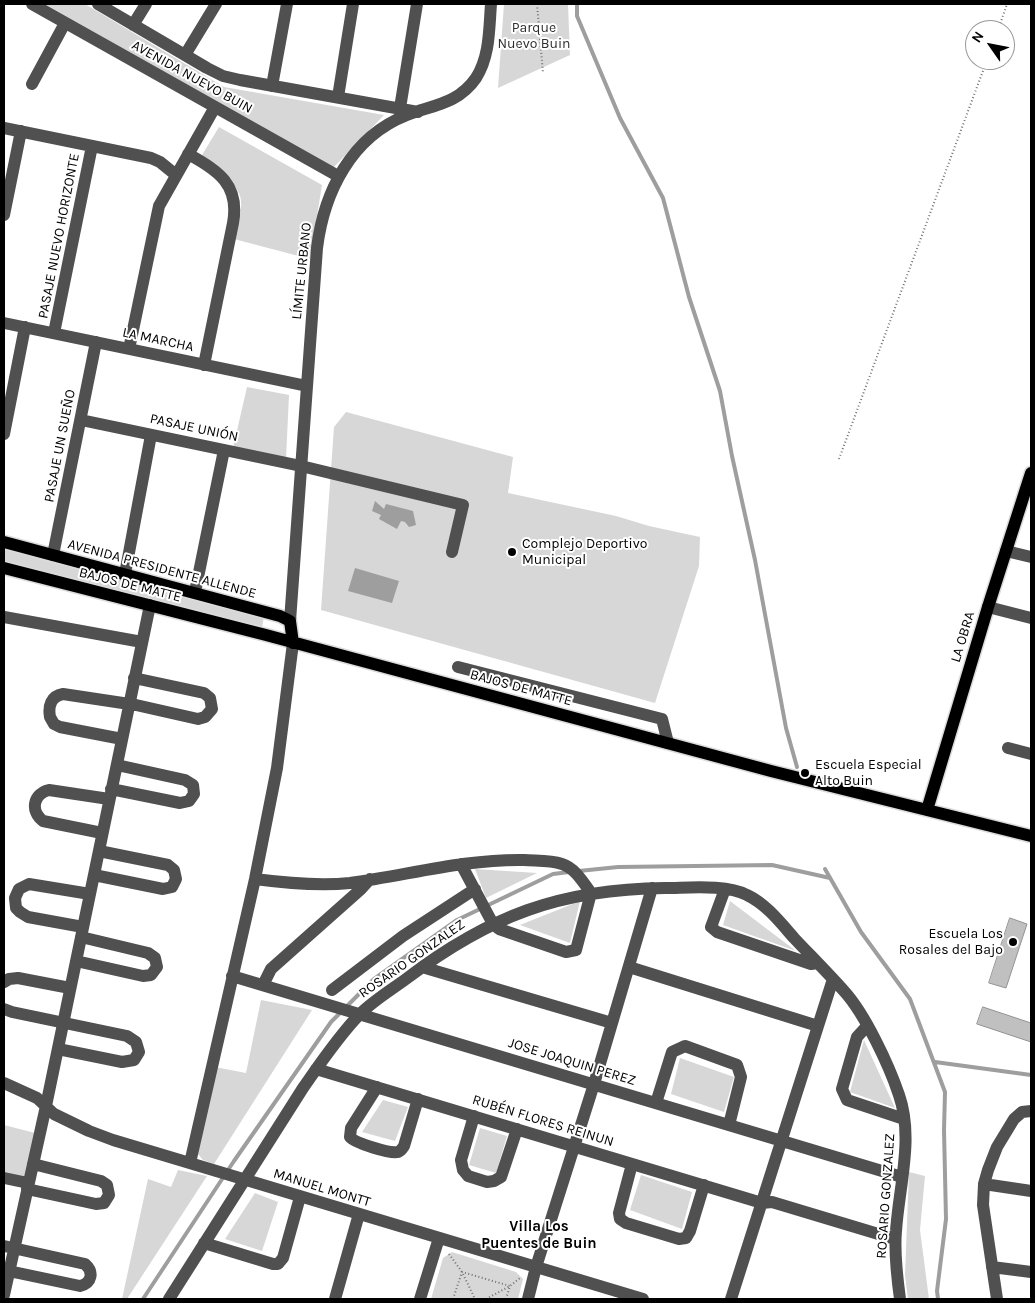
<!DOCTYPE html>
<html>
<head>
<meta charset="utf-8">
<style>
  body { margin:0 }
  #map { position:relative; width:1035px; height:1303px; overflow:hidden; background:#fff; font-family:Karla,sans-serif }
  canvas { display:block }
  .frame { position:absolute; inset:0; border:5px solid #000; pointer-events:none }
  .north { position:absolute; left:965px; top:20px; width:50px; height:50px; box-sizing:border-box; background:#fff; border:1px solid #999; border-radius:50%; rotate:303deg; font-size:14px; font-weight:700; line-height:20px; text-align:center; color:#000 }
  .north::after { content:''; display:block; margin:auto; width:18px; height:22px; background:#000; clip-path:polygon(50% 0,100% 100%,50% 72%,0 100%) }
</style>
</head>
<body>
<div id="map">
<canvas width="1035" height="1303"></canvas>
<div class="frame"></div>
<div class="north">N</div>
</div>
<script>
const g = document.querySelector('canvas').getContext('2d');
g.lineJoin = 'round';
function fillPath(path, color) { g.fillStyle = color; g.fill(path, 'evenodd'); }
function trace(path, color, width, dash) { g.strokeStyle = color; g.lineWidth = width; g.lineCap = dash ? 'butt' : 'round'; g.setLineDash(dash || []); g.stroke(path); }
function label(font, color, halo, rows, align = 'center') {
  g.font = font + ' Karla,sans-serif'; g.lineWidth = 4; g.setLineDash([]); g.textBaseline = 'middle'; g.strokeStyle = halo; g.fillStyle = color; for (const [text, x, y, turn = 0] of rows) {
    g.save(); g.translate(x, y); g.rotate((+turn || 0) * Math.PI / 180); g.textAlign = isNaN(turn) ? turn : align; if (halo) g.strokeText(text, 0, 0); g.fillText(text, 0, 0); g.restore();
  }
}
const green = new Path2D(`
  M 45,4 L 85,4 L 224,87 L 384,115 L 333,168 Z
  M 504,4 L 568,4 L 570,55 L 498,88 Z
  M 219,127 L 322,185 L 310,259 L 234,239 C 237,227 244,208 240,196 C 236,182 213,165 202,155 Z
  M 247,387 L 289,395 L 286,459 L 233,448 Z
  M 346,412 L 513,457 L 508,493 L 616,516 L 649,526 L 700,537 L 699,566 L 655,703 L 321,610 L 334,427 Z
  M 4,546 L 264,616 L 262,628 L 4,565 Z
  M 475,869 L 537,873 L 486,898 Z
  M 580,901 L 570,943 L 520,925 Z
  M 730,901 L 796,951 L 723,925 Z
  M 261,1000 L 312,1010 L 214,1164 L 203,1160 L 198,1154 L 215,1067 L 246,1073 Z
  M 864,1040 L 895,1108 L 850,1092 Z
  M 680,1058 L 734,1077 L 724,1112 L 671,1094 Z
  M 383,1100 L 408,1107 L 395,1141 L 362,1132 Z
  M 4,1125 L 35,1133 L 25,1178 L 4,1173 Z
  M 480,1128 L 507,1136 L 496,1173 L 469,1165 Z
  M 178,1170 L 207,1176 L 127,1299 L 122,1299 L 148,1179 L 171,1187 Z
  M 909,1172 L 925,1176 L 920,1230 L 929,1299 L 908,1299 L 905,1275 Z
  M 641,1175 L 692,1192 L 682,1229 L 630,1210 Z
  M 255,1193 L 278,1202 L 262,1251 L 225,1239 Z
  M 452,1252 L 516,1272 L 523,1279 L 518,1299 L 431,1299 L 443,1258 Z`);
const water = new Path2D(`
  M 375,501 L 384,509 L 386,504 L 413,511 L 416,525 L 409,527 L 405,522 L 401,521 L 397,529 L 379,519 L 381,515 L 372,511 Z
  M 355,568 L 399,581 L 392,603 L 348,591 Z`);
const stream = new Path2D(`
  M 577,4 L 577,16 L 620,118 L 663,198 L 689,297 L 720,391 L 732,456 L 755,560 L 786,728 L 797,767
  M 825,869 L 861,932 L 910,999 L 945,1092 L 944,1130 L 946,1219 L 937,1291 L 938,1299
  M 579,871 L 618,867 L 772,865 L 830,878
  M 935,1062 L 1031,1075
  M 143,1299 L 234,1161 L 331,1022 L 374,979 L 457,920 L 553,874 L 569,872`);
const building = new Path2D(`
  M 1010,918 L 1027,924 L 1006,988 L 989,983 Z
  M 983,1007 L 1031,1023 L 1031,1042 L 977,1024 Z`);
const path = new Path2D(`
  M 537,4 L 543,73
  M 998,30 L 1007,4
  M 839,459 L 987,60
  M 449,1254 L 462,1272 L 475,1299
  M 453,1299 L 462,1272 L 510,1286 L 506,1299
  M 486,1299 L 510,1286 L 520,1278`);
const minor = new Path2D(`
  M 32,4 L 338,176
  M 98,4 L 207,68 L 223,76 L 240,80 L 418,112
  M 133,25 L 146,4
  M 185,55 L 216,4
  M 32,84 L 65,23
  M 272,86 L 287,4
  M 338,97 L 353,4
  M 400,108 L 417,4
  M 4,128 L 151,158 L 160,162 L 176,175
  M 188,154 C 218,170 240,185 233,223 L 204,365
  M 4,215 L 21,131
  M 4,323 L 307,386
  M 54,333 L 92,146
  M 129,349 L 159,206 L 215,107
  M 81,420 L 301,466 L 463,505 L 452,552
  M 4,434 L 25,327
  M 1006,551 L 1031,557
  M 53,555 L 96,342
  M 125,574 L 151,435
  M 195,592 L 224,450
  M 988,607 L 1031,618
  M 4,617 L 142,642
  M 290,621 L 317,248 C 324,192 351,137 407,115 C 433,105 458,104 476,78 C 490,56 489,29 491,4
  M 458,667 L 662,719 L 668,743
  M 122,739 L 60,727 L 54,724 L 50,717 C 48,706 51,696 63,694 L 136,705 L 198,719 L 205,717 L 212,709 L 210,698 L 204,693 L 134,678
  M 1008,748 L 1031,754
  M 111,789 L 180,803 L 189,801 L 194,794 L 193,785 L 185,780 L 117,765
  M 102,833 L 43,821 C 30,811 33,794 49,790 L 109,799
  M 94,875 L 163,889 L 172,887 L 176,879 L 174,870 L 168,865 L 99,851
  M 255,879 C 285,883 320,886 350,883 C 409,875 464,859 524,860 C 537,861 550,860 562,864 C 575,868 583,882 591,893 L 576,950 L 566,952 L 499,929 L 493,924 L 461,864
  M 725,889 L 711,927 L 717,932 L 811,964 L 818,963
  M 83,927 L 28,917 L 20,912 L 16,908 L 15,898 L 19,889 L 29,884 L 90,894
  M 76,961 L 143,976 L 151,975 L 157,967 L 155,958 L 148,953 L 81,937
  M 422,967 L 612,1023
  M 629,967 L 818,1026
  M 232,976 L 902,1177
  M 4,982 L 9,979 L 18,978 L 70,988
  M 263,985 L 271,969 L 361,889 L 370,879
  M 332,990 L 403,936 L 475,889
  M 4,1009 L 12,1012 L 127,1036 L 136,1042 L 139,1052 L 134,1060 L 122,1062 L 58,1049
  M 867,1026 L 857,1037 L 842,1089 L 847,1100 L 904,1119
  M 316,1069 L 762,1203 L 772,1202 L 895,1239
  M 4,1083 L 37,1098 L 54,1114 L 89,1131 L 113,1140 L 643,1299
  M 377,1087 L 351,1128 L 350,1137 C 355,1143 390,1154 398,1152 C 401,1151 402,1149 404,1146 L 418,1099
  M 656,1103 L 672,1052 L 685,1046 L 737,1065 L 741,1077 L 729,1125
  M 474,1116 L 461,1160 L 463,1170 L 468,1176 L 487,1182 L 494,1181 L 501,1177 L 517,1129
  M 190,1163 L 255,879 L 277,768 L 293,643
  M 632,1164 L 619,1213 L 620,1219 L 626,1223 L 679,1239 L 686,1238 L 690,1231 L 704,1185
  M 4,1178 L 28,1183
  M 984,1184 L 1031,1191
  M 27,1189 L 96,1204 L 104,1203 L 109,1195 L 107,1185 L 101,1181 L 33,1164
  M 204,1243 L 273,1264 L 278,1264 L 283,1258 L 300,1197
  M 4,1246 L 85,1264 C 94,1272 92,1283 80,1286 L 4,1270
  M 992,1267 L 1031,1272
  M 4,1295 L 46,1106 L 150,605
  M 169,1299 L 303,1088 C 319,1065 340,1034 360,1014 C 373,1001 391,990 406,979 C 489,916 560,889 665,888 C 688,888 726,884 747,895 C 766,904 780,922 794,938 C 810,955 828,973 844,991 C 865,1014 889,1065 899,1095 C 914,1138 899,1186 896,1231 C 894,1253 897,1277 900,1299
  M 335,1299 L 359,1214
  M 420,1299 L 439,1238
  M 528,1299 L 536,1267 L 594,1084 L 652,888
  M 731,1299 L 833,979
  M 997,1299 L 983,1205 L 984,1184 L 988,1170 L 997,1147 L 1014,1119 L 1022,1112 L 1031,1111`);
const major = new Path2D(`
  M 4,542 L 280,616 L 290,621 L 293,643
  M 4,568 L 266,635 L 771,771 L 1031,836
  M 927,810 L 988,607 L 1031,473`);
const markers = [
  [512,552,5,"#000"],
  [805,773,5,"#000"],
  [1013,942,5,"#000"]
];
const parkNames = [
  ["Parque",534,28],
  ["Nuevo Buin",534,44]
];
const streetNames = [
  ["AVENIDA NUEVO BUIN",192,77,29],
  ["PASAJE NUEVO HORIZONTE",59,236,-79],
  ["LÍMITE URBANO",302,271,-84],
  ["LA MARCHA",158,340,12],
  ["PASAJE UNIÓN",194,428,12],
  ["PASAJE UN SUEÑO",60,446,-79],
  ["AVENIDA PRESIDENTE ALLENDE",162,569,15],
  ["BAJOS DE MATTE",130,585,14],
  ["LA OBRA",963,637,-73],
  ["BAJOS DE MATTE",521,688,15],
  ["ROSARIO GONZALEZ",412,959,-35],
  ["JOSE JOAQUIN PEREZ",572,1062,17],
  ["RUBÉN FLORES REINUN",543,1121,17],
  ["MANUEL MONTT",322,1188,17],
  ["ROSARIO GONZALEZ",886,1196,-86]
];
const poiNames = [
  ["Complejo Deportivo",522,544],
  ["Municipal",522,560],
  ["Escuela Especial",815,765],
  ["Alto Buin",815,781],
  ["Escuela Los",1003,934,"right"],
  ["Rosales del Bajo",1003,950,"right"]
];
const neighbourhoodNames = [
  ["Villa Los",539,1227],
  ["Puentes de Buin",539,1244]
];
fillPath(green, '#d7d7d7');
fillPath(water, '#9e9e9e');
trace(stream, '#9e9e9e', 4);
fillPath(building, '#c0c0c0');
trace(building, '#949494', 1);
trace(major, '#dbdbdb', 15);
trace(path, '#727272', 2, [1, 2.5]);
trace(minor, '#505050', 12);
trace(major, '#000', 12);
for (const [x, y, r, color] of markers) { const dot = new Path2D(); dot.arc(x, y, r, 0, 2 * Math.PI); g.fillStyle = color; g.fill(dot); trace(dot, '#fff', 2); }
label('14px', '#2e2e2e', '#fff', parkNames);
label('14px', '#000', '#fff', streetNames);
label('14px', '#000', '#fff', poiNames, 'left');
label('bold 15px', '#000', '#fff', neighbourhoodNames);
</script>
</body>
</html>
